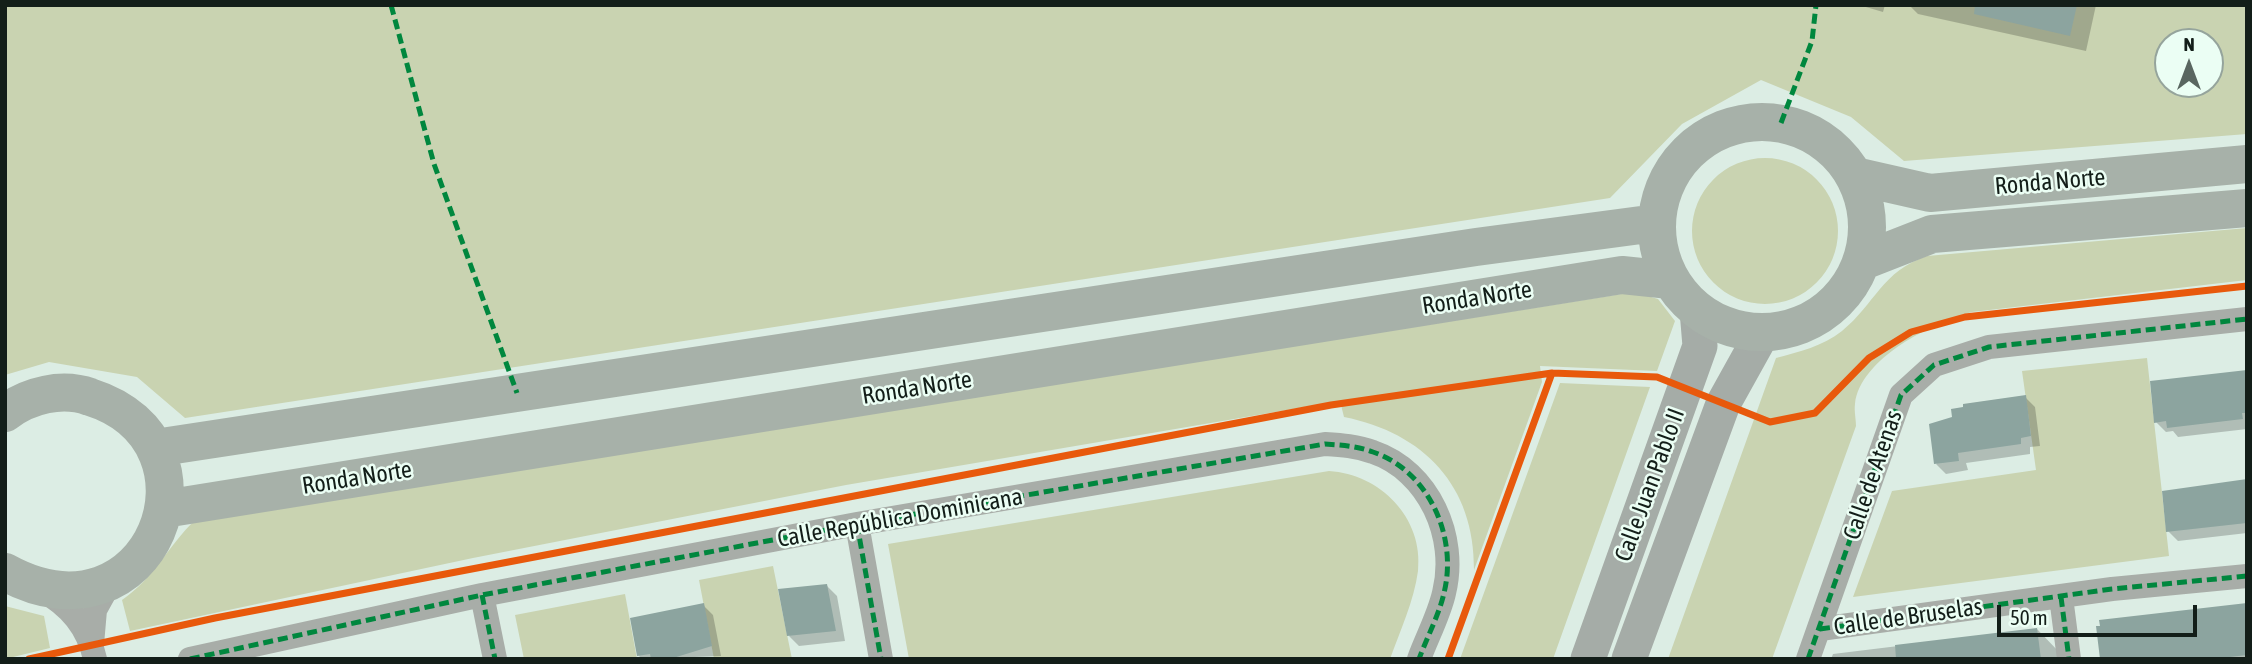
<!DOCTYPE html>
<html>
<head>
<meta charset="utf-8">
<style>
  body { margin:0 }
  #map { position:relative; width:2252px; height:664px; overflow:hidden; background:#dcede4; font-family:"Asap Condensed",sans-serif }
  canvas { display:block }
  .frame { position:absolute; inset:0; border:7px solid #131e19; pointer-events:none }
  .north { position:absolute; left:2154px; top:28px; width:70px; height:70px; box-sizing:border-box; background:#ebfef4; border:2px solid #95a49c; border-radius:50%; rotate:0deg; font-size:19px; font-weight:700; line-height:28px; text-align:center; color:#131e19 }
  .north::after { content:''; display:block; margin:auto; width:24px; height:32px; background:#596660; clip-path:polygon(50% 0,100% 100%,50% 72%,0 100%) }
  .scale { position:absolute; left:1997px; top:605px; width:200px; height:32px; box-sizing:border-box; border:4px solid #131e19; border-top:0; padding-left:9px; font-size:21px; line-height:24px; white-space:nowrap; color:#131e19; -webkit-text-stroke:5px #ebfef4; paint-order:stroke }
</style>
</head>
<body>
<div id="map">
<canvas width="2252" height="664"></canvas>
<div class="frame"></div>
<div class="north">N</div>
<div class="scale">50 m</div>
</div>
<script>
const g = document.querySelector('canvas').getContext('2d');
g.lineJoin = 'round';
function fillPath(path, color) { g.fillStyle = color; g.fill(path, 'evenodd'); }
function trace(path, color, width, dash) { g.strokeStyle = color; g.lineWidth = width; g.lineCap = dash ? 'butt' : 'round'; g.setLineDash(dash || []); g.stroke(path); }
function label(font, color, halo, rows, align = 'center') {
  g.font = font + ' "Asap Condensed",sans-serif'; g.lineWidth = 5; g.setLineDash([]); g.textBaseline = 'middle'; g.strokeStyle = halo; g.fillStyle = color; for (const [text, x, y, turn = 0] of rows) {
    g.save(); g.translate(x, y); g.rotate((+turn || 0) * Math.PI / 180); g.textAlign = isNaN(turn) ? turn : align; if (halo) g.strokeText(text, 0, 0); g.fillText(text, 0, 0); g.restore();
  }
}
const green = new Path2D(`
  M 5,5 L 2247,5 L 2247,134 L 1904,161 L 1851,117 L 1761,80 L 1682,124 L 1610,198 L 185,418 L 137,377 L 49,362 L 5,375 ZM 2168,42 L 2210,42 L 2210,84 L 2168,84 Z
  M1692 231a73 73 0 1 1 146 0a73 73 0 1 1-146 0Z
  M 2247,228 L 2247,280 L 1972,312 C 1934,322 1860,358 1855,404 C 1854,411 1856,419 1856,426 L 1772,659 L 1668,659 L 1776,358 C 1799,352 1823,346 1842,331 C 1875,304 1882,271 1927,256 Z
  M 1634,292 L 1658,299 L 1675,321 L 1657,371 L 1540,366 L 1542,382 L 1474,570 C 1475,486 1424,433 1344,417 L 1340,401 L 846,485 L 473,558 L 130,631 L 122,600 C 154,578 168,546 195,520 Z
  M 2147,358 L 2169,556 L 1853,597 L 1892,491 L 2036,470 L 2022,371 Z
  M 1560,383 L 1650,387 L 1553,659 L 1460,659 Z
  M 1329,471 C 1380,474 1424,518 1418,571 C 1414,601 1400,631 1390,659 L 909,659 L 888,544 Z
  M 773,566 L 792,659 L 714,659 L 699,580 Z
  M 625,594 L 637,659 L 524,659 L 515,615 Z
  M 5,606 L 44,616 L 50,648 L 5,659 Z`);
const shadow = new Path2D(`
  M 1859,5 L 1885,5 L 1883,12 Z
  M 1909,5 L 2096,5 L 2086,51 L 1918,14 Z
  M 2247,372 L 2247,429 L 2178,437 L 2173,431 L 2166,432 L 2156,422 Z
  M 2025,397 L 2035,407 L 2040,446 L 2030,447 L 2030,454 L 1966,463 L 1968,470 L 1946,474 L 1936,464 Z
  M 2247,482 L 2247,533 L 2178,541 L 2168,531 Z
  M 827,586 L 837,596 L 845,641 L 799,646 L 789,636 Z
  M 703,605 L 713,615 L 721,656 L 642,659 L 638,655 Z
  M 2247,605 L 2247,659 L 2101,659 Z
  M 2037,629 L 2060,653 L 2061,659 L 1831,659 L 1833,654 Z`);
const building = new Path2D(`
  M 1975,5 L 2077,5 L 2070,36 L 1974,14 Z
  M 2247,370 L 2247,413 L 2242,413 L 2243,419 L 2167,428 L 2166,421 L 2154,423 L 2150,381 Z
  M 2026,395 L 2031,436 L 2021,438 L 2021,444 L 1958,453 L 1959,461 L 1934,464 L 1929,424 L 1952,417 L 1951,409 L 1963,407 L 1963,404 Z
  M 2247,479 L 2247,523 L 2166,532 L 2162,491 Z
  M 827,584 L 836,631 L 787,636 L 778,589 Z
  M 704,603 L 712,646 L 670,659 L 651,659 L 650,654 L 637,656 L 630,618 Z
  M 2247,603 L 2247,655 L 2213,659 L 2100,659 L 2096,626 L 2100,626 L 2099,620 Z
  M 2037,628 L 2041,659 L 1896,659 L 1895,645 Z`);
const street = new Path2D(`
  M 857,524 L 881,659
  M 42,590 C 70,606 88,627 95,659
  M 482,595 L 495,659
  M 2061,597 L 2069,659
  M 1820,629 L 2112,589 L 2247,576
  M 92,644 L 95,610 L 111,581
  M 190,659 L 482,595 L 857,524 L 1325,444 C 1341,445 1357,446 1373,452 C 1429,471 1458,537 1444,593 C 1439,615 1427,637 1419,659
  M 1808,659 L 1901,395 L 1934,365 L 1989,347 L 2247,319`);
const secondary = new Path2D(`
  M 1588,659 L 1700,346 L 1697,310
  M 1629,659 L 1723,404 L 1763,332`);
const primary = new Path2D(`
  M1657 227a105 105 0 1 1 210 0a105 105 0 1 1-210 0Z
  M 1855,176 L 1930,193 L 2247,164
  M 1863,261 L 1932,234 L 2247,208
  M 5,413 C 29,395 62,387 90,397 C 233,442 152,653 5,572
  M 155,448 L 1476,247 L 1656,223
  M 164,509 L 1622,275 L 1670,280`);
const quiet = new Path2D(`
  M 391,5 L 434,164 L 517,393
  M 1781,123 L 1812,41 L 1816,5
  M 857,524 L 881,659
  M 482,595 L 495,659
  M 2061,597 L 2069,659
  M 1820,629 L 2112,589 L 2247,576
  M 190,659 L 482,595 L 857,524 L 1325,444 C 1341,445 1357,446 1373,452 C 1429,471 1458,537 1444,593 C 1439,615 1427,637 1419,659
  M 1808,659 L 1901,395 L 1934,365 L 1989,347 L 2247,319`);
const cycleway = new Path2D(`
  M 1552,373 L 1657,377 L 1770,422 L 1815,413 L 1869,358 L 1911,332 L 1965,317 L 2247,286
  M 29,659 L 215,618 L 1331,405 L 1552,373 L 1448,659`);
const streetNames = [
  ["Ronda Norte",2050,182,-5],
  ["Ronda Norte",1477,298,-9],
  ["Ronda Norte",917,388,-9],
  ["Calle de Atenas",1873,475,-71],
  ["Ronda Norte",357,478,-9],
  ["Calle Juan Pablo II",1650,485,-70],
  ["Calle República Dominicana",900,518,-10],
  ["Calle de Bruselas",1908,617,-8]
];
fillPath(green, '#c9d3b1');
fillPath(shadow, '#0003');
fillPath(building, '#8ca49f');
trace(street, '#a8ada8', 24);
trace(secondary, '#a5aca7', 35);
trace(primary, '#a7b1a9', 38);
trace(quiet, '#00873e', 5, [10, 5]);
trace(cycleway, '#e8590c', 7);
label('24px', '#131e19', '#ebfef4', streetNames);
</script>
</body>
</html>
